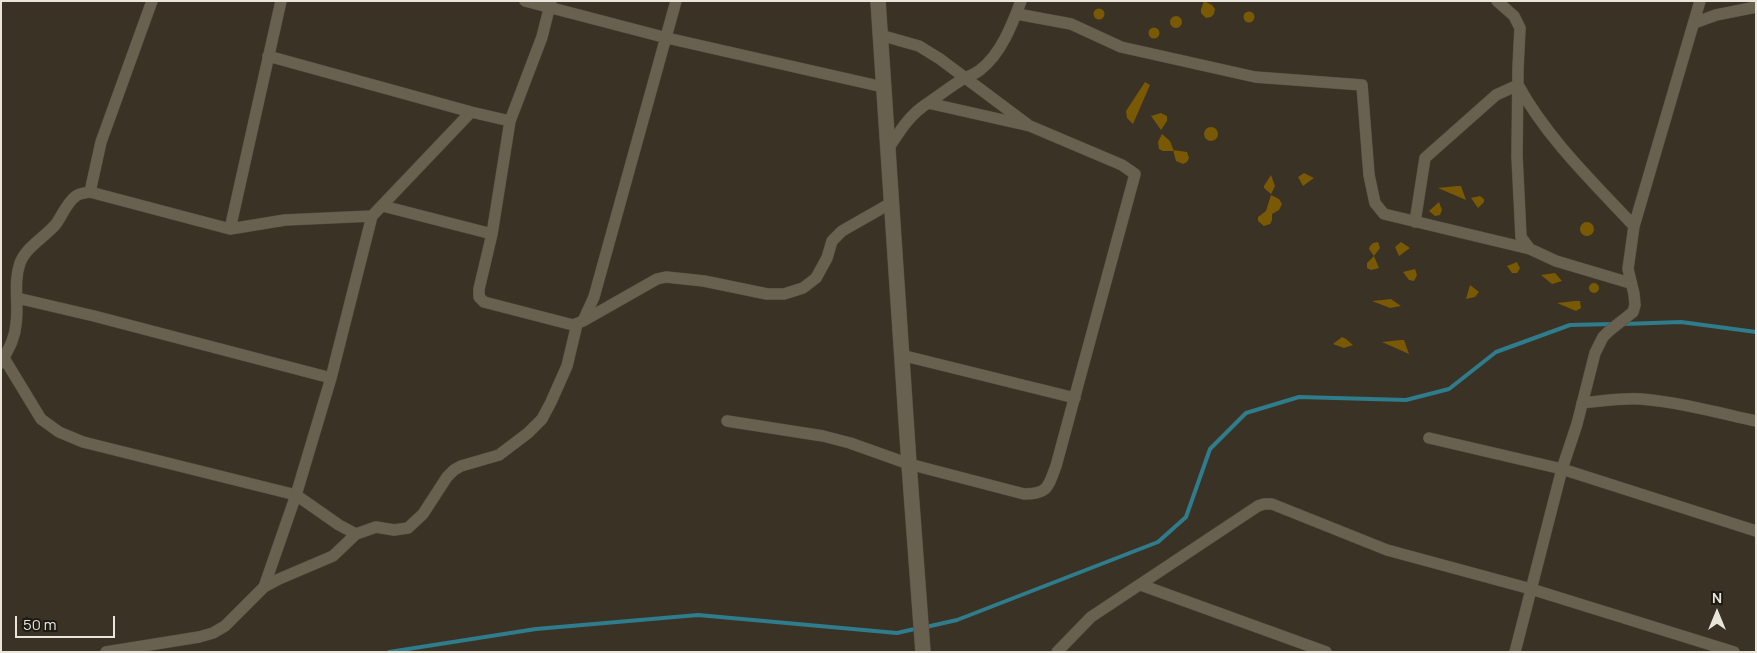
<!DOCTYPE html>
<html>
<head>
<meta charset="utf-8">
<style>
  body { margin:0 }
  #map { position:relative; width:1757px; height:653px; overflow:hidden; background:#3a3224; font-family:Manrope,sans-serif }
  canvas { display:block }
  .frame { position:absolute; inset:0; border:2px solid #eae5db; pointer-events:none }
  .north { position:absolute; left:1692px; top:588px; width:50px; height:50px; -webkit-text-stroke:4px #1e1b14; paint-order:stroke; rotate:0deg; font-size:14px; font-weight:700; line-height:20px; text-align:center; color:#eae5db }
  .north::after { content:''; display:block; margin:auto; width:18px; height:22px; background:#eae5db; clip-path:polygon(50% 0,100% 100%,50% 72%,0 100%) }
  .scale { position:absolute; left:15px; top:616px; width:100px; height:22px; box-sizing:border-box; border:2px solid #eae5db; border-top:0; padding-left:6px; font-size:15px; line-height:18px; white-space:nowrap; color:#eae5db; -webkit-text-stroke:4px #1e1b14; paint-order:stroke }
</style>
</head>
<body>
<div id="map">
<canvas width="1757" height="653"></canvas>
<div class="frame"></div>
<div class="north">N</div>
<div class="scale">50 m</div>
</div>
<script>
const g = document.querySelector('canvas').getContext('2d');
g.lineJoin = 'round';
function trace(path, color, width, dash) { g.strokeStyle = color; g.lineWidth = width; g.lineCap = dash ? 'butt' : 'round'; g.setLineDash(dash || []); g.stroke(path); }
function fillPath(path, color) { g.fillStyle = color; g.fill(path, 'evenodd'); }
const stream = new Path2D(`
  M 1624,324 L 1681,322 L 1756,332
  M 926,627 L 957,620 L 1158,542 L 1186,517 L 1210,449 L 1246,413 L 1299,397 L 1406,400 L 1449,389 L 1496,352 L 1570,325 L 1612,324
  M 389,652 L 536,629 L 698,615 L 897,633 L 919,628`);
const building = new Path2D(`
  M 1204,1 L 1212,5 L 1215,9 L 1214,14 L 1211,17 L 1206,18 L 1201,13 L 1201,9 Z
  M1093.5 14a5.5 5.5 0 1 1 11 0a5.5 5.5 0 1 1-11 0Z
  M1243.5 17a5.5 5.5 0 1 1 11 0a5.5 5.5 0 1 1-11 0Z
  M1170 22a6 6 0 1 1 12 0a6 6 0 1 1-12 0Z
  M1148.5 33a5.5 5.5 0 1 1 11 0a5.5 5.5 0 1 1-11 0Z
  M 1145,82 L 1150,85 L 1133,124 L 1127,118 L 1126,111 Z
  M 1161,113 L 1167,116 L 1167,121 L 1161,130 L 1151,116 Z
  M1204 134a7 7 0 1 1 14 0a7 7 0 1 1-14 0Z
  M 1162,134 L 1170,141 L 1174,151 L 1163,151 L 1159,149 L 1158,142 Z
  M 1173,150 L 1187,152 L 1189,158 L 1187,162 L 1183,164 L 1176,161 Z
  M 1304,173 L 1314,178 L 1303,186 L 1298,177 Z
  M 1271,175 L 1275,186 L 1271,194 L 1264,188 L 1264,186 Z
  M 1457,186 L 1461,186 L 1466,200 L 1438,188 Z
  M 1271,195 L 1279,199 L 1282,204 L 1279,210 L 1272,214 L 1272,220 L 1270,224 L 1264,226 L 1258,221 L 1258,217 L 1266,211 Z
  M 1480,196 L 1484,199 L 1484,202 L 1478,208 L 1471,198 Z
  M 1439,202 L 1442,210 L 1440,215 L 1435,216 L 1429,211 Z
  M1580 229a7 7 0 1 1 14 0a7 7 0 1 1-14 0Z
  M 1378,242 L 1380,248 L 1374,256 L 1379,268 L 1371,270 L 1367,268 L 1367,263 L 1374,256 L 1369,249 L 1370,246 L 1373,243 Z
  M 1401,242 L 1410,248 L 1399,256 L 1395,247 Z
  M 1517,262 L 1520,268 L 1519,270 L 1517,273 L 1512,273 L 1507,266 Z
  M 1415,269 L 1417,275 L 1414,281 L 1409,280 L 1403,272 Z
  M 1555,273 L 1562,281 L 1552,284 L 1541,275 Z
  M1589 288a5 5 0 1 1 10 0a5 5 0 1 1-10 0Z
  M 1470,285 L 1479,292 L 1475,297 L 1466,299 Z
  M 1391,299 L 1401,306 L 1390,308 L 1372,301 Z
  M 1575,301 L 1580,301 L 1581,308 L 1576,311 L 1557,303 Z
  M 1342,337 L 1346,339 L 1353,345 L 1344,348 L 1333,344 Z
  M 1401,340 L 1404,340 L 1409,354 L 1382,342 Z`);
const street = new Path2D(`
  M 525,1 L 667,38 L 883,87
  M 551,1 L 542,37 L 510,121 L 492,234 L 479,289 L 479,297 L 484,302 L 573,325 L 583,321 L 594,297 L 676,1
  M 1497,1 L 1514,16 L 1520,28 L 1518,68 L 1517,156 L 1521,237 L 1530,249 L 1556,261 L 1630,283
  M 1017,14 L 1071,24 L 1121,47 L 1255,77 L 1362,85 L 1369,175 L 1375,203 L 1384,214 L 1530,249
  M 1694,23 L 1716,15 L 1756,7
  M 880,35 L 919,46 L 940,59 L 1027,124
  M 268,56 L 471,112
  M 928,103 C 940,95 951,86 963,79 C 969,76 975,74 980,70 C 1001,54 1012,25 1021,1
  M 90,192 L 101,142 L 152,1
  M 383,206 L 492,234
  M 1415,222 L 1425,158 L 1496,95 L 1518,85 C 1547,138 1592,181 1634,226
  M 230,229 L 281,1
  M 17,298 L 94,316 L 331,378
  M 583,321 L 657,279 L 666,277 L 704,281 L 767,294 L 784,294 L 803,288 L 816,278 L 827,258 L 832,241 L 842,231 L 891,203
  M 901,355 L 1075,398
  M 1,357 L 4,358 L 41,419 L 59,432 L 83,442 L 296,495 L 339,525 L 356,534
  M 1,363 C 8,350 15,339 16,324 C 19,304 13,283 20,263 C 26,247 45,237 56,224 C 62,216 67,202 76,196 C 80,193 85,193 90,192 L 230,229 L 285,220 L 372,216
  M 1582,403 C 1601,401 1621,398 1641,399 C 1679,402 1719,413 1756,421
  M 727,421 L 823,436 L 850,443 L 909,464 L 1024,494 C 1049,494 1048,486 1056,466 L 1135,174 L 1122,165 L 1030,126 L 928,103 C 909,115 900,131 888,149
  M 1429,438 L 1562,469 L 1756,531
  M 1141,585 L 1326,652
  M 264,587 L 296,495 L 331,378 L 372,216 L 471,112 L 510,121
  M 106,652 L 199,637 L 213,633 L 225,626 L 264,587 L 279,579 L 333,556 L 356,534 L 376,527 L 394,530 L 408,528 L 423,514 L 447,477 L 454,470 L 461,466 L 499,455 L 528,433 L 542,419 L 551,402 L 567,366 L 577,324
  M 1057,652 L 1091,617 L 1258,506 L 1264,504 L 1272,504 L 1387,550 L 1531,589 L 1734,652
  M 1515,652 L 1562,469 L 1577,424 L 1595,353 L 1603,337 L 1609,331 L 1633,312 L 1635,305 L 1634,294 L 1628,269 L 1634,226 L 1700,1`);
const secondary = new Path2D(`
  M 878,1 L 909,464 L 923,652`);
trace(stream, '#2e7c8c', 4);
fillPath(building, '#795904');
trace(street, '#554f42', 12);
trace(secondary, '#554f42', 16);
trace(street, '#696150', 11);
trace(secondary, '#696150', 15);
</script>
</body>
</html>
